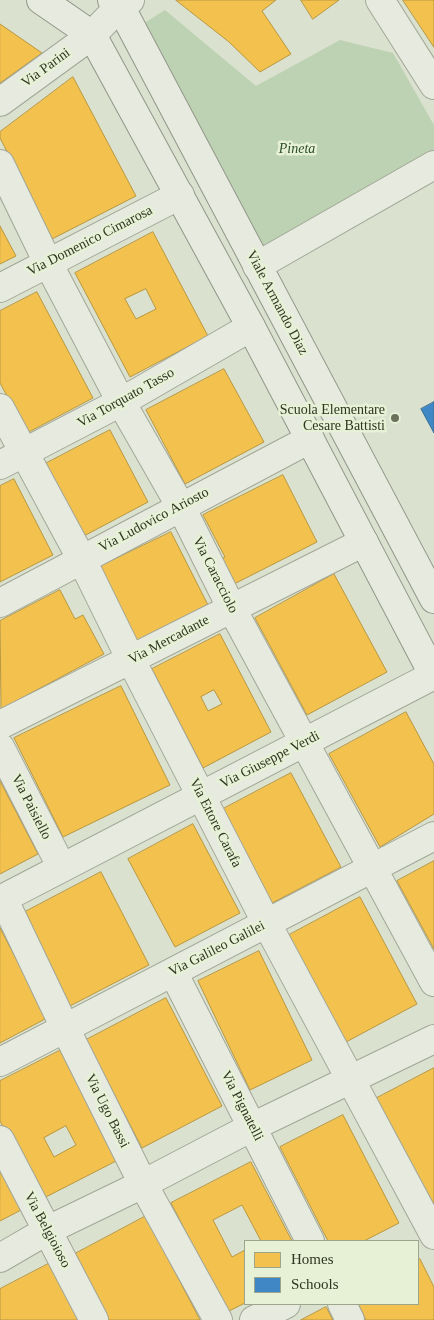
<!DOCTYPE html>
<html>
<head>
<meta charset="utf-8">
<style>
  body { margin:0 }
  #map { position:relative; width:434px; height:1320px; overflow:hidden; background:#dae1cf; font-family:"Times New Roman",serif }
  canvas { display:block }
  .legend { position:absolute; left:244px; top:1240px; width:175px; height:65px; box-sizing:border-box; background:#e6f1d6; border:1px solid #9ea58d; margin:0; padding:6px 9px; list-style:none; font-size:15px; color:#313420 }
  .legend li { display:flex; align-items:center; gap:10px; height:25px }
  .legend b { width:25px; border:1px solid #9ea58d }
</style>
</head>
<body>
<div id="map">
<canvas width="434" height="1320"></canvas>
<ul class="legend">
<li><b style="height:14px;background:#f2c14e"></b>Homes</li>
<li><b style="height:14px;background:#3f88c5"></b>Schools</li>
</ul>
</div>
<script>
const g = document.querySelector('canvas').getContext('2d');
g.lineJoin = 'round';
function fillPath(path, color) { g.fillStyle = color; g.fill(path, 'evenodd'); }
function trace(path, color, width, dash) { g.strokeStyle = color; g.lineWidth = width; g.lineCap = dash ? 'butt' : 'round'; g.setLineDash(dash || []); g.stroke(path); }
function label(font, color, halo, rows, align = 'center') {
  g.font = font + ' "Times New Roman",serif'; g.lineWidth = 5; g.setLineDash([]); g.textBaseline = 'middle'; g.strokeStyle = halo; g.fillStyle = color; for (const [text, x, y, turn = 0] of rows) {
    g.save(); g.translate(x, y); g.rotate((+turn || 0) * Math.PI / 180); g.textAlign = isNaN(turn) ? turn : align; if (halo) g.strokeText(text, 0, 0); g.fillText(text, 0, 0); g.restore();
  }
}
const green = new Path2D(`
  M 165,10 L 256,86 L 340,40 L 393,53 L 434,125 L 434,158 L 263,254 L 138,27 Z`);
const homes = new Path2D(`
  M 176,0 L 276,0 L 262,11 L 291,54 L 260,72 L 229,42 Z
  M 301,0 L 339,0 L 313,19 Z
  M 403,0 L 434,0 L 434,47 Z
  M 0,24 L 42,53 L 0,83 Z
  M 73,77 L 136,196 L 52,239 L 0,138 L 0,132 Z
  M 0,226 L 16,256 L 0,264 Z
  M 153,232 L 208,336 L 130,377 L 75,273 ZM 146,289 L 156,309 L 136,319 L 125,299 Z
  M 37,292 L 93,398 L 27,433 L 0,383 L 0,311 Z
  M 224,369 L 264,442 L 185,484 L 146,410 Z
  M 110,430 L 148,502 L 82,537 L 43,465 Z
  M 283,475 L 317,542 L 232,585 L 218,560 L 225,557 L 203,515 Z
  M 14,479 L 53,555 L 0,582 L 0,486 Z
  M 171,532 L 209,607 L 134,644 L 97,568 Z
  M 334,574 L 387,672 L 307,715 L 255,618 Z
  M 60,590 L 75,619 L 83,615 L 104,654 L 1,709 L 0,621 Z
  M 220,634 L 271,732 L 203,768 L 152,669 ZM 214,690 L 222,704 L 208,711 L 201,697 Z
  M 121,686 L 170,785 L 63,837 L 14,738 Z
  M 406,712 L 434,764 L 434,814 L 380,847 L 329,754 Z
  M 291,773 L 341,867 L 272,903 L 223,809 Z
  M 0,781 L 38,854 L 0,874 Z
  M 193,824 L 240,913 L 175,947 L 128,859 Z
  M 434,861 L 434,949 L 397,881 Z
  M 101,872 L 149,965 L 70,1006 L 23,913 Z
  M 360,897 L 417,1004 L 346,1042 L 289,935 Z
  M 0,928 L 47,1018 L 0,1043 Z
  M 259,951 L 312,1060 L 250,1090 L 198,981 Z
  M 166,998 L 222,1106 L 142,1148 L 86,1040 Z
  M 63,1049 L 120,1159 L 40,1200 L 0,1121 L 0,1081 ZM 66,1126 L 76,1145 L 54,1157 L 44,1138 Z
  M 434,1068 L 434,1208 L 375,1099 Z
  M 343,1115 L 399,1223 L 364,1241 L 328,1241 L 280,1147 Z
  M 251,1162 L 292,1241 L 261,1241 L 242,1205 L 213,1220 L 232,1257 L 245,1250 L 245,1303 L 227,1312 L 171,1203 Z
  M 0,1168 L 21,1210 L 0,1221 Z
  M 146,1216 L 200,1320 L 104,1320 L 71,1256 Z
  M 420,1259 L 434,1287 L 434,1320 L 366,1320 L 358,1304 L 418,1304 L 418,1260 Z
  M 50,1263 L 79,1320 L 0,1320 L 0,1289 Z
  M 326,1307 L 333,1320 L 301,1320 Z`);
const schools = new Path2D(`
  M 434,402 L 434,433 L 421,409 Z`);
const minor = new Path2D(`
  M 380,0 L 434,85
  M 0,102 L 92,35 L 120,6 L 130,0
  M 0,164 L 48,263 L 121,402 L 181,507 L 231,607 L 434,982
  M 257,266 L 434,165
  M 0,288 L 180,195
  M 0,408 L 81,558 L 131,660 L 267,924 L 434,1235
  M 0,465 L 121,402 L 251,327
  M 0,603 L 310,439
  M 0,725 L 364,542
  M 0,747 L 62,868
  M 3,898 L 65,1028 L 143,1184 L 218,1320
  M 0,900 L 434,675
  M 173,972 L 310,1241
  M 0,1062 L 434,836
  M 0,1140 L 94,1320
  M 0,1258 L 48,1230 L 143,1184 L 252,1127 L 434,1039
  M 342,1304 L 350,1320
  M 254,1320 L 286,1304`);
const secondary = new Path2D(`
  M 41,0 L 92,35 L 251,327 L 434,676
  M 112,0 L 120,6 L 434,599`);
const markers = [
  [395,418,5,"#6c715d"]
];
const streetNames = [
  ["Via Parini",46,68,-36],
  ["Via Domenico Cimarosa",90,241,-27],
  ["Viale Armando Diaz",277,303,62],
  ["Via Torquato Tasso",126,398,-29],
  ["Via Ludovico Ariosto",154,520,-28],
  ["Via Caracciolo",215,575,63],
  ["Via Mercadante",169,640,-28],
  ["Via Giuseppe Verdi",270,760,-27],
  ["Via Paisiello",31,807,63],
  ["Via Ettore Carafa",215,823,63],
  ["Via Galileo Galilei",217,949,-27],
  ["Via Pignatelli",242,1106,63],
  ["Via Ugo Bassi",107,1111,63],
  ["Via Belgioioso",47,1230,62]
];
const parkNames = [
  ["Pineta",297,149]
];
const poiNames = [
  ["Scuola Elementare",385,410],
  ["Cesare Battisti",385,426]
];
fillPath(green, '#bdd2b3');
fillPath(homes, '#f2c14e');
trace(homes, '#b89740', 1);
fillPath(schools, '#3f88c5');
trace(schools, '#3b6f94', 1);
trace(minor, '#a2a797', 30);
trace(secondary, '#929688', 30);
trace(minor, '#e6eadf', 28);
trace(secondary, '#e6eadf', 28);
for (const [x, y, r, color] of markers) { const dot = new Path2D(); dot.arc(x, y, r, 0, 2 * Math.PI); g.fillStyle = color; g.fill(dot); trace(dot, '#e6f1d6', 2); }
label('14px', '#313420', '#e6f1d6', streetNames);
label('italic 14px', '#2c4e2a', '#e6f1d6', parkNames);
label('14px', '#313420', '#e6f1d6', poiNames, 'right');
</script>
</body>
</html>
